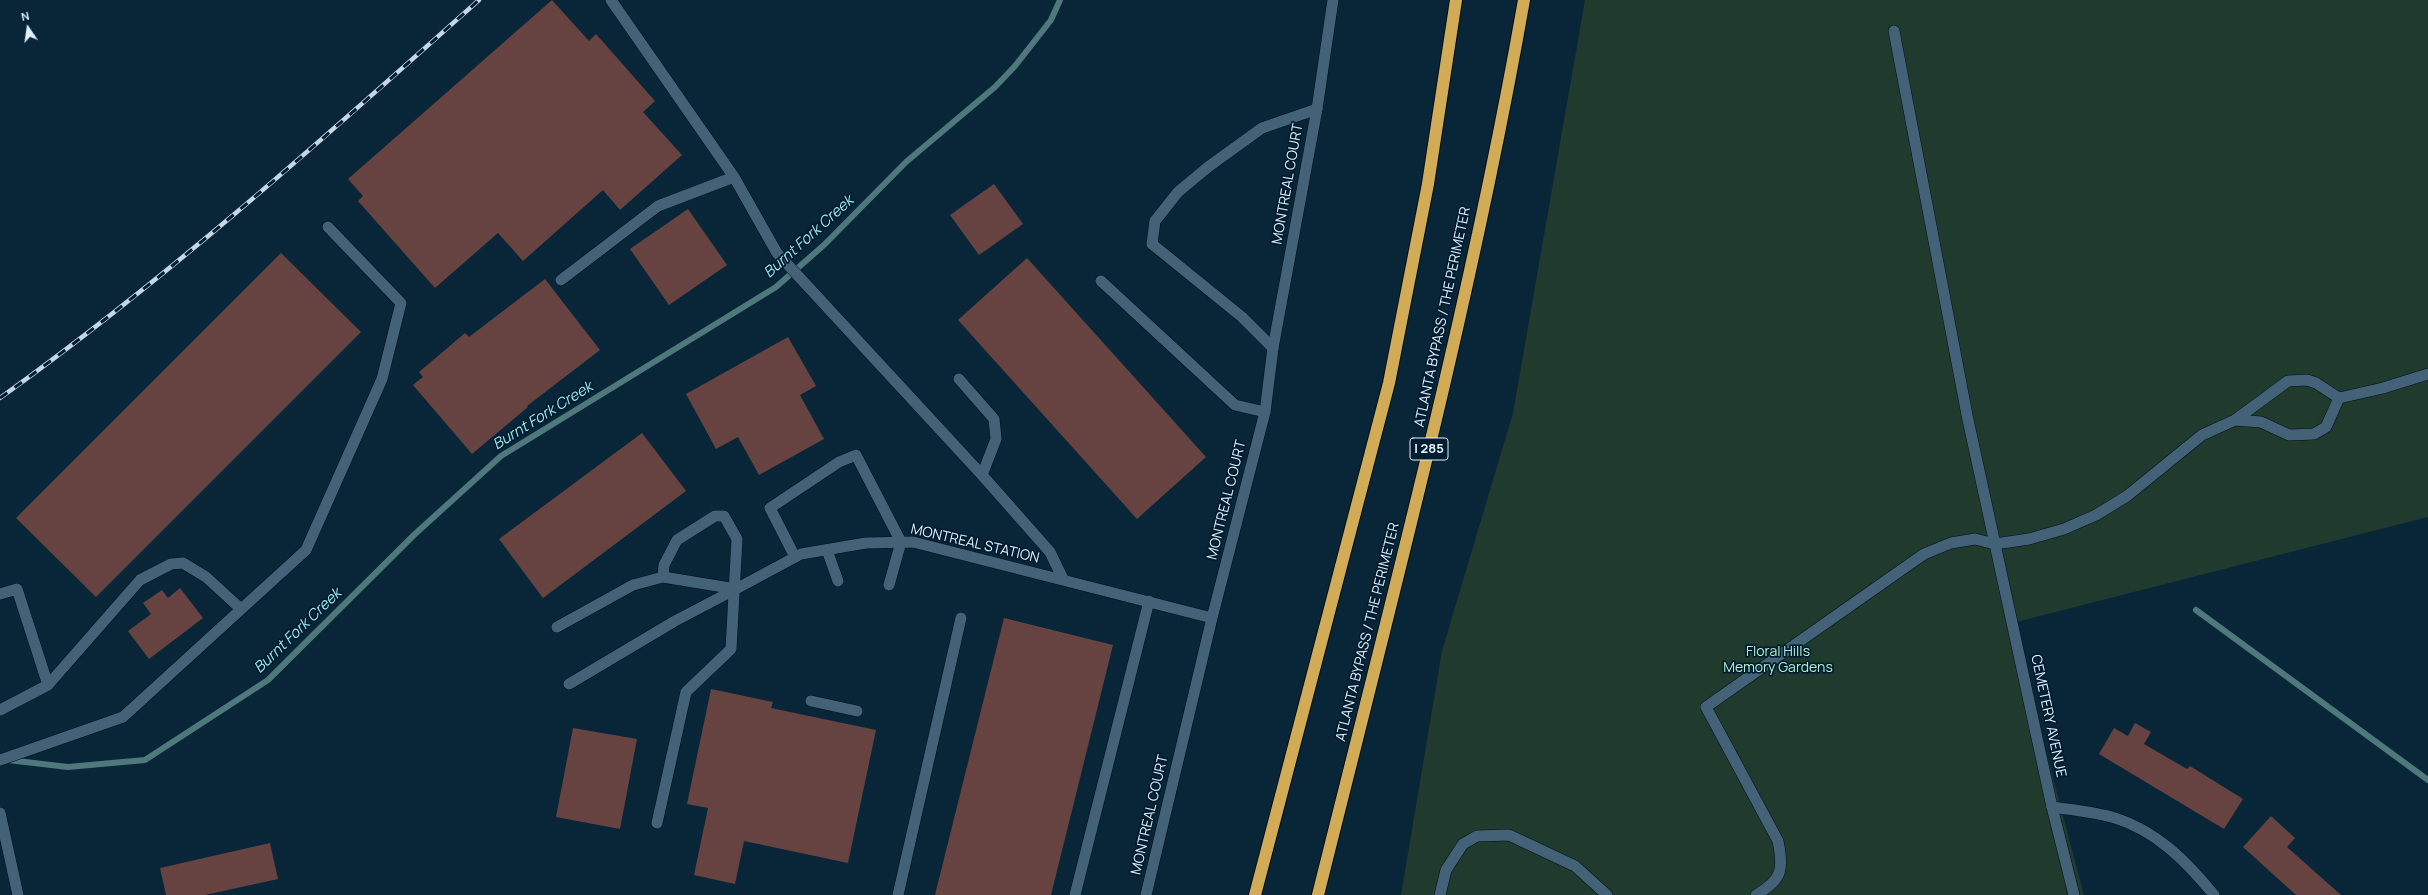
<!DOCTYPE html>
<html>
<head>
<meta charset="utf-8">
<style>
  body { margin:0 }
  #map { position:relative; width:2428px; height:895px; overflow:hidden; background:#082638; font-family:Manrope,sans-serif }
  canvas { display:block }
  .north { position:absolute; left:8px; top:8px; width:40px; height:40px; -webkit-text-stroke:3px #001c2e; paint-order:stroke; rotate:347deg; font-size:11px; font-weight:700; line-height:16px; text-align:center; color:#e2f2ff }
  .north::after { content:''; display:block; margin:auto; width:14px; height:18px; background:#e2f2ff; clip-path:polygon(50% 0,100% 100%,50% 72%,0 100%) }
</style>
</head>
<body>
<div id="map">
<canvas width="2428" height="895"></canvas>
<div class="north">N</div>
</div>
<script>
const g = document.querySelector('canvas').getContext('2d');
g.lineJoin = 'round';
function fillPath(path, color) { g.fillStyle = color; g.fill(path, 'evenodd'); }
function trace(path, color, width, dash) { g.strokeStyle = color; g.lineWidth = width; g.lineCap = dash ? 'butt' : 'round'; g.setLineDash(dash || []); g.stroke(path); }
function label(font, color, halo, rows, align = 'center') {
  g.font = font + ' Manrope,sans-serif'; g.lineWidth = 3.5; g.setLineDash([]); g.textBaseline = 'middle'; g.strokeStyle = halo; g.fillStyle = color; for (const [text, x, y, turn = 0] of rows) {
    g.save(); g.translate(x, y); g.rotate((+turn || 0) * Math.PI / 180); g.textAlign = isNaN(turn) ? turn : align; if (halo) g.strokeText(text, 0, 0); g.fillText(text, 0, 0); g.restore();
  }
}
const green = new Path2D(`
  M 1585,0 L 2428,0 L 2428,517 L 2012,623 L 2084,895 L 1401,895 L 1442,651 L 1513,413 Z`);
const stream = new Path2D(`
  M 2196,610 L 2428,780
  M 8,760 L 68,767 L 145,760 L 268,680 L 415,534 L 501,456 L 776,287 L 824,245 L 906,162 L 995,87 L 1015,66 L 1051,20 L 1060,0`);
const building = new Path2D(`
  M 552,0 L 589,41 L 596,34 L 655,101 L 643,112 L 682,155 L 620,210 L 603,190 L 523,261 L 498,233 L 435,288 L 358,201 L 363,196 L 348,179 Z
  M 994,184 L 1023,224 L 979,255 L 950,215 Z
  M 688,209 L 727,265 L 669,305 L 630,249 Z
  M 281,253 L 361,332 L 96,597 L 16,518 Z
  M 1027,258 L 1206,457 L 1137,519 L 958,320 Z
  M 545,279 L 600,350 L 527,406 L 528,407 L 472,454 L 413,385 L 423,377 L 419,372 L 465,333 L 469,337 Z
  M 788,337 L 816,386 L 800,395 L 824,439 L 759,475 L 738,437 L 716,449 L 686,394 Z
  M 642,433 L 686,491 L 543,598 L 499,539 Z
  M 180,588 L 203,618 L 149,659 L 128,631 L 151,614 L 143,603 L 162,590 L 168,598 Z
  M 1004,618 L 1113,645 L 1051,895 L 935,895 Z
  M 711,689 L 773,702 L 771,708 L 876,730 L 848,863 L 744,841 L 735,884 L 694,875 L 708,808 L 687,804 Z
  M 2135,723 L 2151,732 L 2144,744 L 2187,769 L 2190,766 L 2243,799 L 2224,829 L 2099,754 L 2114,728 L 2128,736 Z
  M 573,728 L 637,739 L 620,829 L 556,817 Z
  M 2271,816 L 2295,838 L 2287,847 L 2341,895 L 2296,895 L 2243,847 Z
  M 270,843 L 278,879 L 205,895 L 166,895 L 160,868 Z`);
const service = new Path2D(`
  M 611,0 L 734,177 L 777,253 L 982,475
  M 1894,31 L 1967,415 L 2052,807 L 2074,895
  M 561,280 L 658,206 L 734,177
  M 1101,281 L 1235,405 L 1265,412
  M 1273,348 L 1242,317 L 1152,244 L 1155,221 L 1178,192 L 1208,167 L 1262,128 L 1317,109 L 1333,0
  M 959,379 L 994,419 L 996,439 L 982,475 L 1050,552 L 1063,579
  M 2235,420 L 2261,422 L 2289,435 L 2314,434 L 2326,427 L 2339,398
  M 827,550 L 838,581
  M 795,557 L 770,508 L 839,462 L 856,455 L 901,542 L 889,585
  M 0,594 L 17,589 L 48,685 L 0,710
  M 557,627 L 633,585 L 663,577 L 736,589
  M 569,684 L 675,621 L 736,589
  M 48,685 L 140,580 L 171,564 L 183,563 L 206,577 L 241,609
  M 811,701 L 857,711
  M 0,760 L 123,717 L 306,550 L 382,379 L 401,303 L 328,227
  M 657,823 L 686,692 L 731,649 L 737,539 L 724,516 L 715,516 L 677,540 L 664,565 L 663,577
  M 898,895 L 961,618
  M 1075,895 L 1149,601
  M 1440,895 L 1446,870 L 1463,844 L 1477,836 L 1509,835 L 1575,866 L 1607,895
  M 1756,895 C 1782,880 1784,870 1778,841 L 1706,707 L 1924,554 L 1951,543 L 1975,539 L 1995,544 L 2029,539 L 2064,529 L 2096,515 L 2127,496 L 2202,435 L 2235,420 L 2288,381 L 2307,380 L 2316,383 L 2339,398 L 2383,388 L 2428,374`);
const minor = new Path2D(`
  M 736,589 L 801,554 L 866,543 L 913,542 L 1212,618
  M 2052,807 C 2072,810 2095,812 2115,818 C 2157,831 2187,862 2214,895
  M 0,813 L 18,895
  M 1146,895 L 1212,618 L 1265,412 L 1273,348 L 1317,109`);
const motorway = new Path2D(`
  M 1255,895 L 1389,383 L 1428,184 L 1456,0
  M 1318,895 C 1392,598 1471,302 1524,0`);
const rail = new Path2D(`
  M 0,398 C 169,277 324,138 479,0`);
const shields = [
  [1429,449,38]
];
const shieldNames = [
  ["I 285",1429,449]
];
const streetNames = [
  ["MONTREAL COURT",1288,184,-80],
  ["ATLANTA BYPASS / THE PERIMETER",1443,317,-78],
  ["MONTREAL COURT",1227,500,-76],
  ["MONTREAL STATION",975,544,13],
  ["ATLANTA BYPASS / THE PERIMETER",1368,632,-76],
  ["CEMETERY AVENUE",2048,716,78],
  ["MONTREAL COURT",1150,815,-77]
];
const parkNames = [
  ["Floral Hills",1778,652],
  ["Memory Gardens",1778,668]
];
const waterNames = [
  ["Burnt Fork Creek",809,237,-42],
  ["Burnt Fork Creek",543,416,-32],
  ["Burnt Fork Creek",298,631,-44]
];
fillPath(green, '#203a2e');
trace(stream, '#4e787b', 6);
fillPath(building, '#664340');
trace(service, '#000e1b', 12);
trace(minor, '#000e1b', 12);
trace(motorway, '#000e1b', 14);
trace(service, '#446277', 11);
trace(minor, '#446277', 11);
trace(motorway, '#d2ab56', 12);
trace(rail, '#c5d7e5', 4.5);
trace(rail, '#001c2e', 3, [9]);
for (const [x, y, w] of shields) { const box = new Path2D(); box.roundRect(x - w / 2, y - 11, w, 22, 3); g.fillStyle = '#001c2e'; g.fill(box); trace(box, '#e2f2ff', 1); }
label('bold 13px', '#e2f2ff', null, shieldNames);
label('14px', '#e2f2ff', '#001c2e', streetNames);
label('14px', '#b1f0d1', '#001c2e', parkNames);
label('italic 15px', '#9ae8ed', '#001c2e', waterNames);
</script>
</body>
</html>
